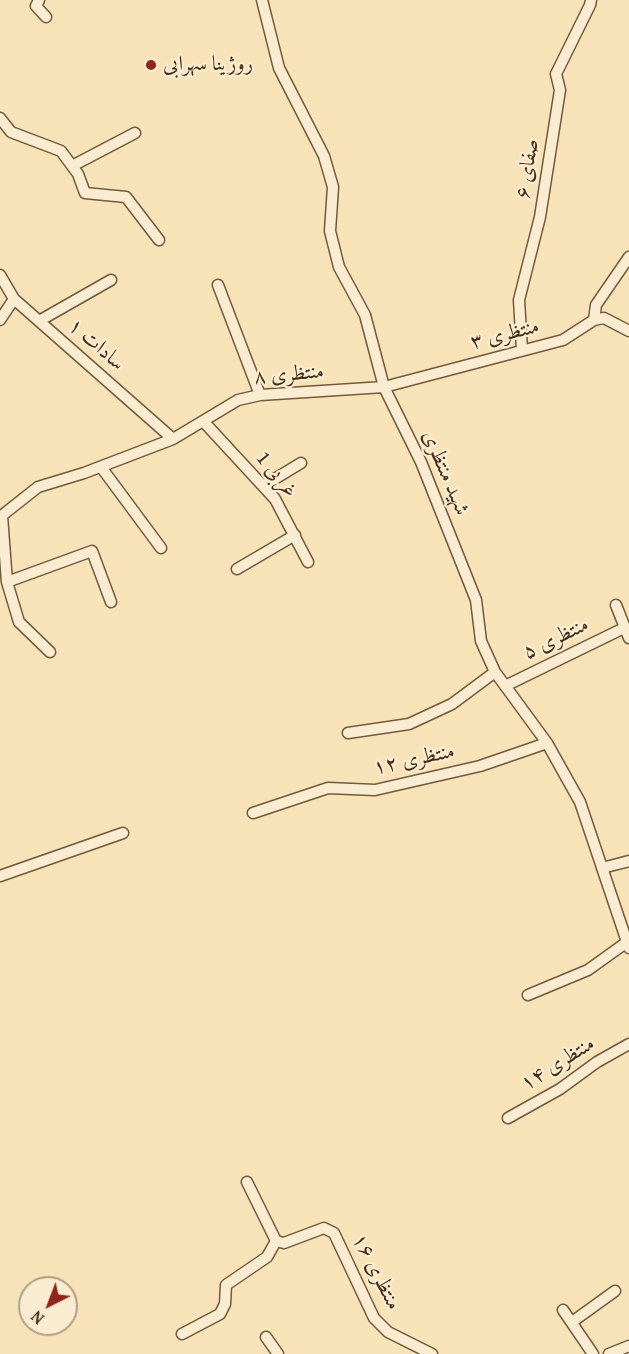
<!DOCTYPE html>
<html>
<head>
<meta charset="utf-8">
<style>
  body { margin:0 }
  #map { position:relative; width:629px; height:1354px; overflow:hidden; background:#f8e2b8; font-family:"Gentium Book Plus",serif }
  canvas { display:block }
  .north { position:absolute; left:18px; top:1276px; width:60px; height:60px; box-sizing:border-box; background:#faecd1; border:2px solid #b19f86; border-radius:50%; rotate:222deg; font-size:16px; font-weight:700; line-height:24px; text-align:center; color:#442c15 }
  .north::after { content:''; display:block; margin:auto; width:21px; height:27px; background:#8f2418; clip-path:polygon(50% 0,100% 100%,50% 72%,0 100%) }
</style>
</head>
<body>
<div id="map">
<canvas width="629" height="1354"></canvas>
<div class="north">N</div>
</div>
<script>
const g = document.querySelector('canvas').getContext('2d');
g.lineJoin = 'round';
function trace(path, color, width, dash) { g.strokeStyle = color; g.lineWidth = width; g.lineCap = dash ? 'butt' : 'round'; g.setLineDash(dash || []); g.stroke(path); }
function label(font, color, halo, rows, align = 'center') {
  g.font = font + ' "Gentium Book Plus",Amiri,serif'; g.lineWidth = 4.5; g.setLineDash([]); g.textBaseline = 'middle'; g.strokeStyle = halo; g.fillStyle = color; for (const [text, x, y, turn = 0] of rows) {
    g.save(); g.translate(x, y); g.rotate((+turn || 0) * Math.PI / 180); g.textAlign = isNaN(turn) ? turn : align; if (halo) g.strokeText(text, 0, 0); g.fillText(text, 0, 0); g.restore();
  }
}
const street = new Path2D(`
  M 39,0 L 36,6 L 46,17
  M 262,0 L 279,68 L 324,156 L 333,187 L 330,231 L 339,267 L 365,315 L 384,387 L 421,462 L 476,600 L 481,641 L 495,672 L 547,743 L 580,802 L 629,948
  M 0,118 L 11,132 L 61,151 L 78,174 L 85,193 L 126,197 L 159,240
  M 72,166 L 135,133
  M 0,275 L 14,299 L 173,439
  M 218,285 L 260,395
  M 0,320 L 14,299
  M 594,320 L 596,305 L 629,257
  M 39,321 L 111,280
  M 522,350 L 519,300 L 540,217 L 560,90 L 556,74 L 590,5 L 591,0
  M 203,421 L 275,499 L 308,562
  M 101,467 L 161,548
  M 263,486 L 301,463
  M 2,516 L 7,582 L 19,622 L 50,652
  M 0,517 L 38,487 L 84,473 L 173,439 L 238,400 L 260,395 L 384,387 L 563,340 L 594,320 L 604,318 L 629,331
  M 237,569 L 295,535
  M 7,582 L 92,551 L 111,602
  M 616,605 L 629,638
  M 505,686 L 624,628
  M 348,733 L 409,724 L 452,704 L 495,672
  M 253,813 L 328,788 L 375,790 L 480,766 L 547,743
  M 602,868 L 629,861
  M 0,876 L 123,833
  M 528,995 L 588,970 L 627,942
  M 508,1118 L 560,1089 L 597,1062 L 629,1044
  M 247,1182 L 276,1241 L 284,1243 L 324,1228 L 334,1233 L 374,1318 L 388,1332 L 432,1354
  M 563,1310 L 593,1354
  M 572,1322 L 615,1291
  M 182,1334 L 220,1314 L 225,1304 L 226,1285 L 267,1257 L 276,1241
  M 266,1337 L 278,1354
  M 609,1354 L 629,1346`);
const markers = [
  [151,65,6,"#8f2418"]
];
const poiNames = [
  ["روژینا سهرابی",163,65]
];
const streetNames = [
  ["صفای ۶",528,169,-81],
  ["منتظری ۳",505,335,-14],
  ["سادات ۱",96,345,41],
  ["منتظری ۸",289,375,-5],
  ["شهید منتظری",445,473,67],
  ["غربی 1",276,475,51],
  ["منتظری ۵",556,639,-26],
  ["منتظری ۱۲",414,760,-12],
  ["منتظری ۱۴",558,1064,-32],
  ["منتظری ۱۶",376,1272,63]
];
trace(street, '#715a3e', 13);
trace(street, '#faecd1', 10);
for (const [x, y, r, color] of markers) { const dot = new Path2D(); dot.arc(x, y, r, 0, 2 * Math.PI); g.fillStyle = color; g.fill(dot); trace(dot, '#faecd1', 2); }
label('21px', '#442c15', '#faecd1', poiNames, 'left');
label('21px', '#442c15', '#faecd1', streetNames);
</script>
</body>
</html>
